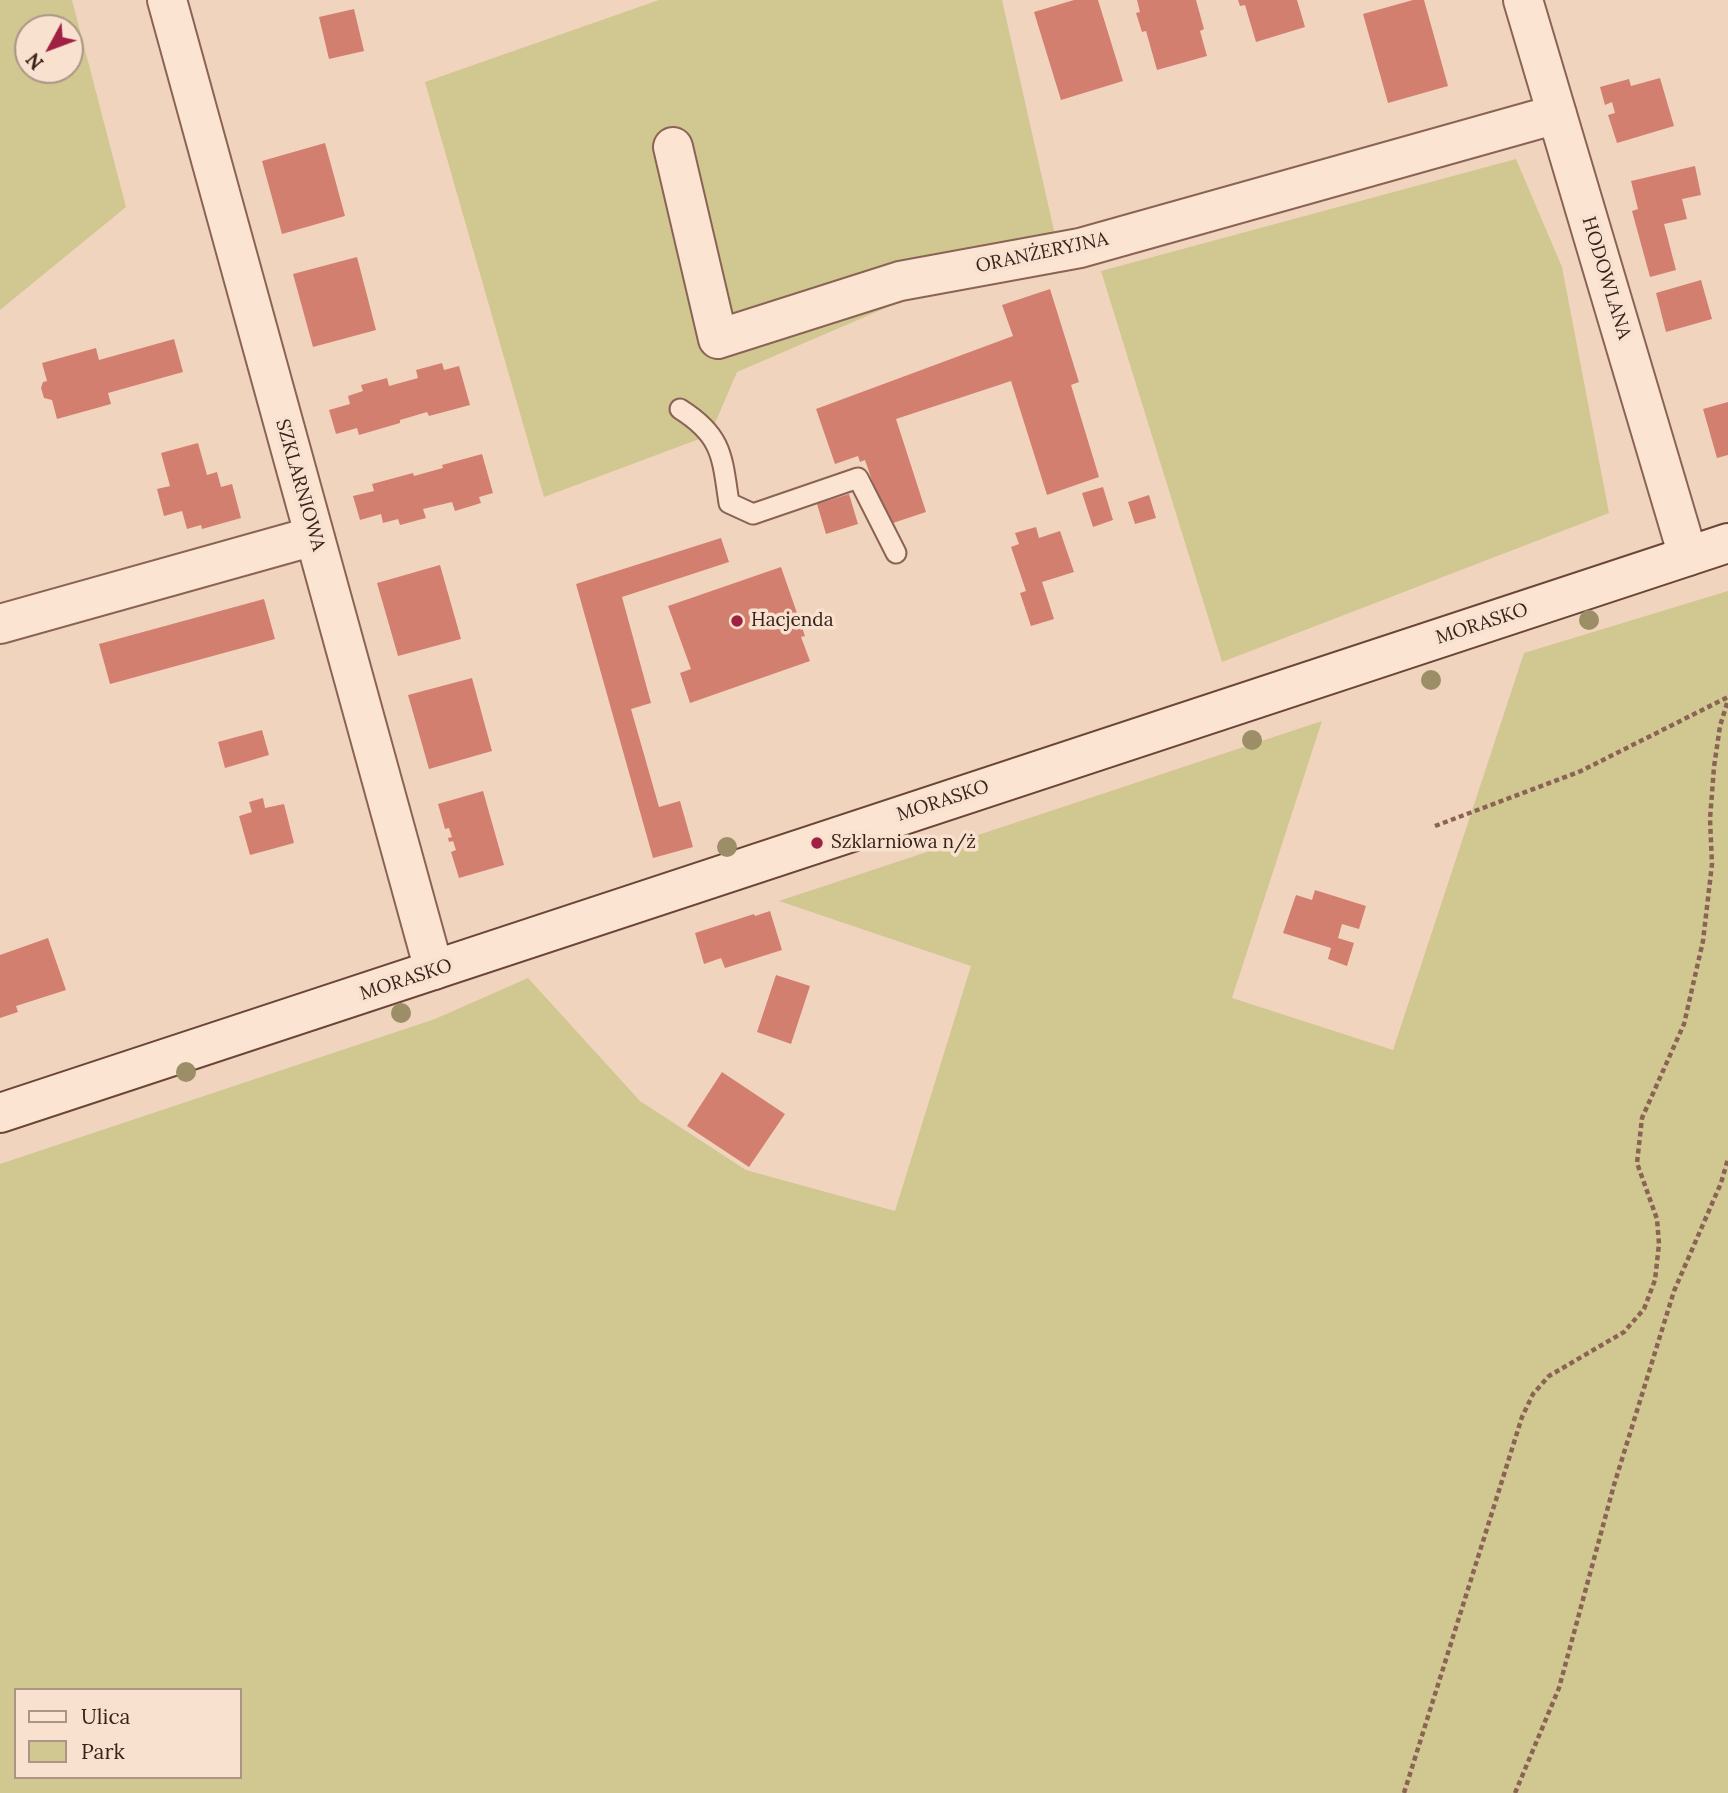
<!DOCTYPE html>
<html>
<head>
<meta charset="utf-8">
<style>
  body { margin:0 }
  #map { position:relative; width:1728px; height:1793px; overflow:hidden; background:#f1d4be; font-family:Lora,serif }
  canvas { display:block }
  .legend { position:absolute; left:14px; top:1688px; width:228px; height:91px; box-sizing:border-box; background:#f8e1ce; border:2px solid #ac9586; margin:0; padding:9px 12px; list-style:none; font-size:21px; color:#39221b }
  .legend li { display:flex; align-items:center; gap:14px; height:35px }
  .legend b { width:35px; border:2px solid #ac9586 }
  .north { position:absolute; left:14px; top:14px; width:70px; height:70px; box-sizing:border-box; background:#f8e1ce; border:2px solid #ac9586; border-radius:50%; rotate:229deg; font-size:19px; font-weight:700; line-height:28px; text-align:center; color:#39221b }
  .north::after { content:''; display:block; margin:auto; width:24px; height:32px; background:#9f2043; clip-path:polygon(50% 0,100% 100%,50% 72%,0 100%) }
</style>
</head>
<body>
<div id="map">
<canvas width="1728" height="1793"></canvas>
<ul class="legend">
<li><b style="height:9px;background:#fbe4d2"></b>Ulica</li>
<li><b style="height:19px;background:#d0c791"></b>Park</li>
</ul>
<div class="north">N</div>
</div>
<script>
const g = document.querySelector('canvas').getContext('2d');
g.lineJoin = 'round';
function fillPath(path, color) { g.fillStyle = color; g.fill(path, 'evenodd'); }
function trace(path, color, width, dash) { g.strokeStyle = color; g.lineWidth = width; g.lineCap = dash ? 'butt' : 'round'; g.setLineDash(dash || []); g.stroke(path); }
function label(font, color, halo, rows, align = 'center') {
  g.font = font + ' Lora,serif'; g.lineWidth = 7; g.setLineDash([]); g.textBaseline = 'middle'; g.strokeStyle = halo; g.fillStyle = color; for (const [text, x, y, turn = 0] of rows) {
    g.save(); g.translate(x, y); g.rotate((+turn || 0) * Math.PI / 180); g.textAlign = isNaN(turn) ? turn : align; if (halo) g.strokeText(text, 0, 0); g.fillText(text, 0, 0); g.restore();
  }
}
const green = new Path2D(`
  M 0,0 L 72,0 L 126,207 L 0,310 ZM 70,28 L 70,70 L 28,70 L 28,28 Z
  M 659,0 L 1002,0 L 1055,235 L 737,372 L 710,435 L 544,497 L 425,82 Z
  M 1516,159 L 1562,267 L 1609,513 L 1222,662 L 1101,271 Z
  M 1728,591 L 1728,1793 L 0,1793 L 0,1164 L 435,1019 L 528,978 L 640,1101 L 746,1170 L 895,1211 L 971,966 L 779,901 L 1322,721 L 1232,998 L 1393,1050 L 1524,653 ZM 16,1690 L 240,1690 L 240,1777 L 16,1777 Z`);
const building = new Path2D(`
  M 1074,0 L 1098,0 L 1123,81 L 1061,100 L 1034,12 Z
  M 1137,0 L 1196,0 L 1204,29 L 1200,31 L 1207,56 L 1157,70 L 1146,31 L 1142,32 L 1136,13 L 1140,12 Z
  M 1238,0 L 1297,0 L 1305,27 L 1256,42 L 1245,5 L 1240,6 Z
  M 1413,0 L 1424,0 L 1448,86 L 1388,103 L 1363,14 Z
  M 354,9 L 364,51 L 329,59 L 319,17 Z
  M 1660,78 L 1674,126 L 1617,143 L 1608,115 L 1615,113 L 1612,102 L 1605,105 L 1600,87 L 1629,79 L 1631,86 Z
  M 325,143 L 345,216 L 282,234 L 262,161 Z
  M 1695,166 L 1701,195 L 1682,199 L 1687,219 L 1664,224 L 1676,270 L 1650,277 L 1632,211 L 1638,209 L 1631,181 Z
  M 357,257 L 376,330 L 313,347 L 293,274 Z
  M 1701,280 L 1712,319 L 1666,332 L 1656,293 Z
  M 1050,289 L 1079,382 L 1071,385 L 1099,477 L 1047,495 L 1011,381 L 896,419 L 926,512 L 887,525 L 865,460 L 860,462 L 858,456 L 835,464 L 816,409 L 1013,336 L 1002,305 Z
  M 174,339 L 183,372 L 108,393 L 111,404 L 57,419 L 52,400 L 44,398 L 41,388 L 43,382 L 47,381 L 42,363 L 96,348 L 99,360 Z
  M 442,363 L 444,370 L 459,366 L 470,405 L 429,416 L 427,412 L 400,420 L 400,423 L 359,435 L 357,428 L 336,434 L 329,410 L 350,404 L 348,396 L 363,391 L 361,385 L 387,378 L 389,386 L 418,378 L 416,370 Z
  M 1728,402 L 1728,455 L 1717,458 L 1703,409 Z
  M 198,443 L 207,475 L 217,472 L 221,487 L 232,484 L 241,518 L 202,529 L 201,525 L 187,529 L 182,511 L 164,516 L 157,489 L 170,486 L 161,453 Z
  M 482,454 L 493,493 L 479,497 L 481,503 L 455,511 L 452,502 L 423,509 L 426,518 L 400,525 L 398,519 L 383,523 L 381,514 L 360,520 L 353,496 L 374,491 L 372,484 L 413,473 L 414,476 L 443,468 L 442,465 Z
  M 1103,487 L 1113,520 L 1093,527 L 1082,493 Z
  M 849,494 L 858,524 L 826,534 L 817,504 Z
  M 1149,495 L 1156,518 L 1135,524 L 1128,502 Z
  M 1036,527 L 1039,538 L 1060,531 L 1074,572 L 1042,582 L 1054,619 L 1031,626 L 1020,593 L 1026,591 L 1011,547 L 1019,544 L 1015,533 Z
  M 721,538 L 729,562 L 622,597 L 651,703 L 631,709 L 659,807 L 680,801 L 693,847 L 653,858 L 576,584 Z
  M 440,565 L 461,639 L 398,656 L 377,583 Z
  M 781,567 L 805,636 L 801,637 L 810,661 L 690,703 L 680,673 L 691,669 L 668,606 Z
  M 264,599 L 275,639 L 110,684 L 99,644 Z
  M 472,678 L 492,751 L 429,769 L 408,695 Z
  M 262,730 L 269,755 L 225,768 L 218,742 Z
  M 483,791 L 504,865 L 459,878 L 451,852 L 456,850 L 453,841 L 449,842 L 448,838 L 452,837 L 449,828 L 445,829 L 438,804 Z
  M 263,798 L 265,808 L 284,804 L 294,843 L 250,855 L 239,816 L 252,812 L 249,802 Z
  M 1315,890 L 1366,906 L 1359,929 L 1342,924 L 1338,938 L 1354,943 L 1347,966 L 1328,959 L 1331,948 L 1283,933 L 1296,895 L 1312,900 Z
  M 770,911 L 782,950 L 725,968 L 721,958 L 704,964 L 695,933 L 754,914 L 755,916 Z
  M 48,938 L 66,990 L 16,1006 L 18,1012 L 0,1018 L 0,955 Z
  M 776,975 L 810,986 L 791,1044 L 757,1032 Z
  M 722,1072 L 785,1114 L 749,1167 L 687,1126 Z`);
const path = new Path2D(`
  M 1435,826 L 1581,771 L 1728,697
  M 1404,1793 L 1522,1417 L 1533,1394 L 1549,1376 L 1624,1332 L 1644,1309 L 1655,1280 L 1659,1244 L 1657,1219 L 1637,1163 L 1642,1118 L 1684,1024 L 1703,941 L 1712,864 L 1710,819 L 1714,767 L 1720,726 L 1728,700
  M 1515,1793 L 1559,1688 L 1614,1485 L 1674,1291 L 1721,1183 L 1728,1159`);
const lane = new Path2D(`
  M 680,409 C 723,436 722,457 729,503 L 753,514 L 858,478 L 896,553`);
const street = new Path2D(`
  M 167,0 L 434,970
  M 1523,0 L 1688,556
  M 673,147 L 718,339 L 900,281 L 1080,248 L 1557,114
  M 0,624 L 314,536`);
const secondary = new Path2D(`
  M 0,1113 L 1728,543`);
const trees = [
  [1589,620],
  [1431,680],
  [1252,740],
  [727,847],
  [401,1013],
  [186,1072]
];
const markers = [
  [737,621,7,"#9f2043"],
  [817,843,7,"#9f2043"]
];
const streetNames = [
  ["ORANŻERYJNA",1042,253,-12],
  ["HODOWLANA",1606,278,73],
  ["SZKLARNIOWA",300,485,74],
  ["MORASKO",1482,624,-18],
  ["MORASKO",943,801,-18],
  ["MORASKO",406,980,-18]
];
const poiNames = [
  ["Hacjenda",751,621],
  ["Szklarniowa n/ż",831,843]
];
fillPath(green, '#d0c791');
fillPath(building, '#d37f70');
trace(lane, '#8b6355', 23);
trace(street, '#8b6355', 42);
trace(secondary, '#6c4539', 42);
trace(path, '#8b6355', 4.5, [5, 3.5]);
trace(lane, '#fbe4d2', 19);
trace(street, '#fbe4d2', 38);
trace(secondary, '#fbe4d2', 38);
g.fillStyle = '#9c8f67';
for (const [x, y] of trees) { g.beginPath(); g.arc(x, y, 10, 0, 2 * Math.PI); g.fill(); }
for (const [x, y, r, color] of markers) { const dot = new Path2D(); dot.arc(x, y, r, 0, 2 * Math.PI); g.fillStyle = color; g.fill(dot); trace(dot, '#f8e1ce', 2.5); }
label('19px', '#39221b', '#f8e1ce', streetNames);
label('19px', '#39221b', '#f8e1ce', poiNames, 'left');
</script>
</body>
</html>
